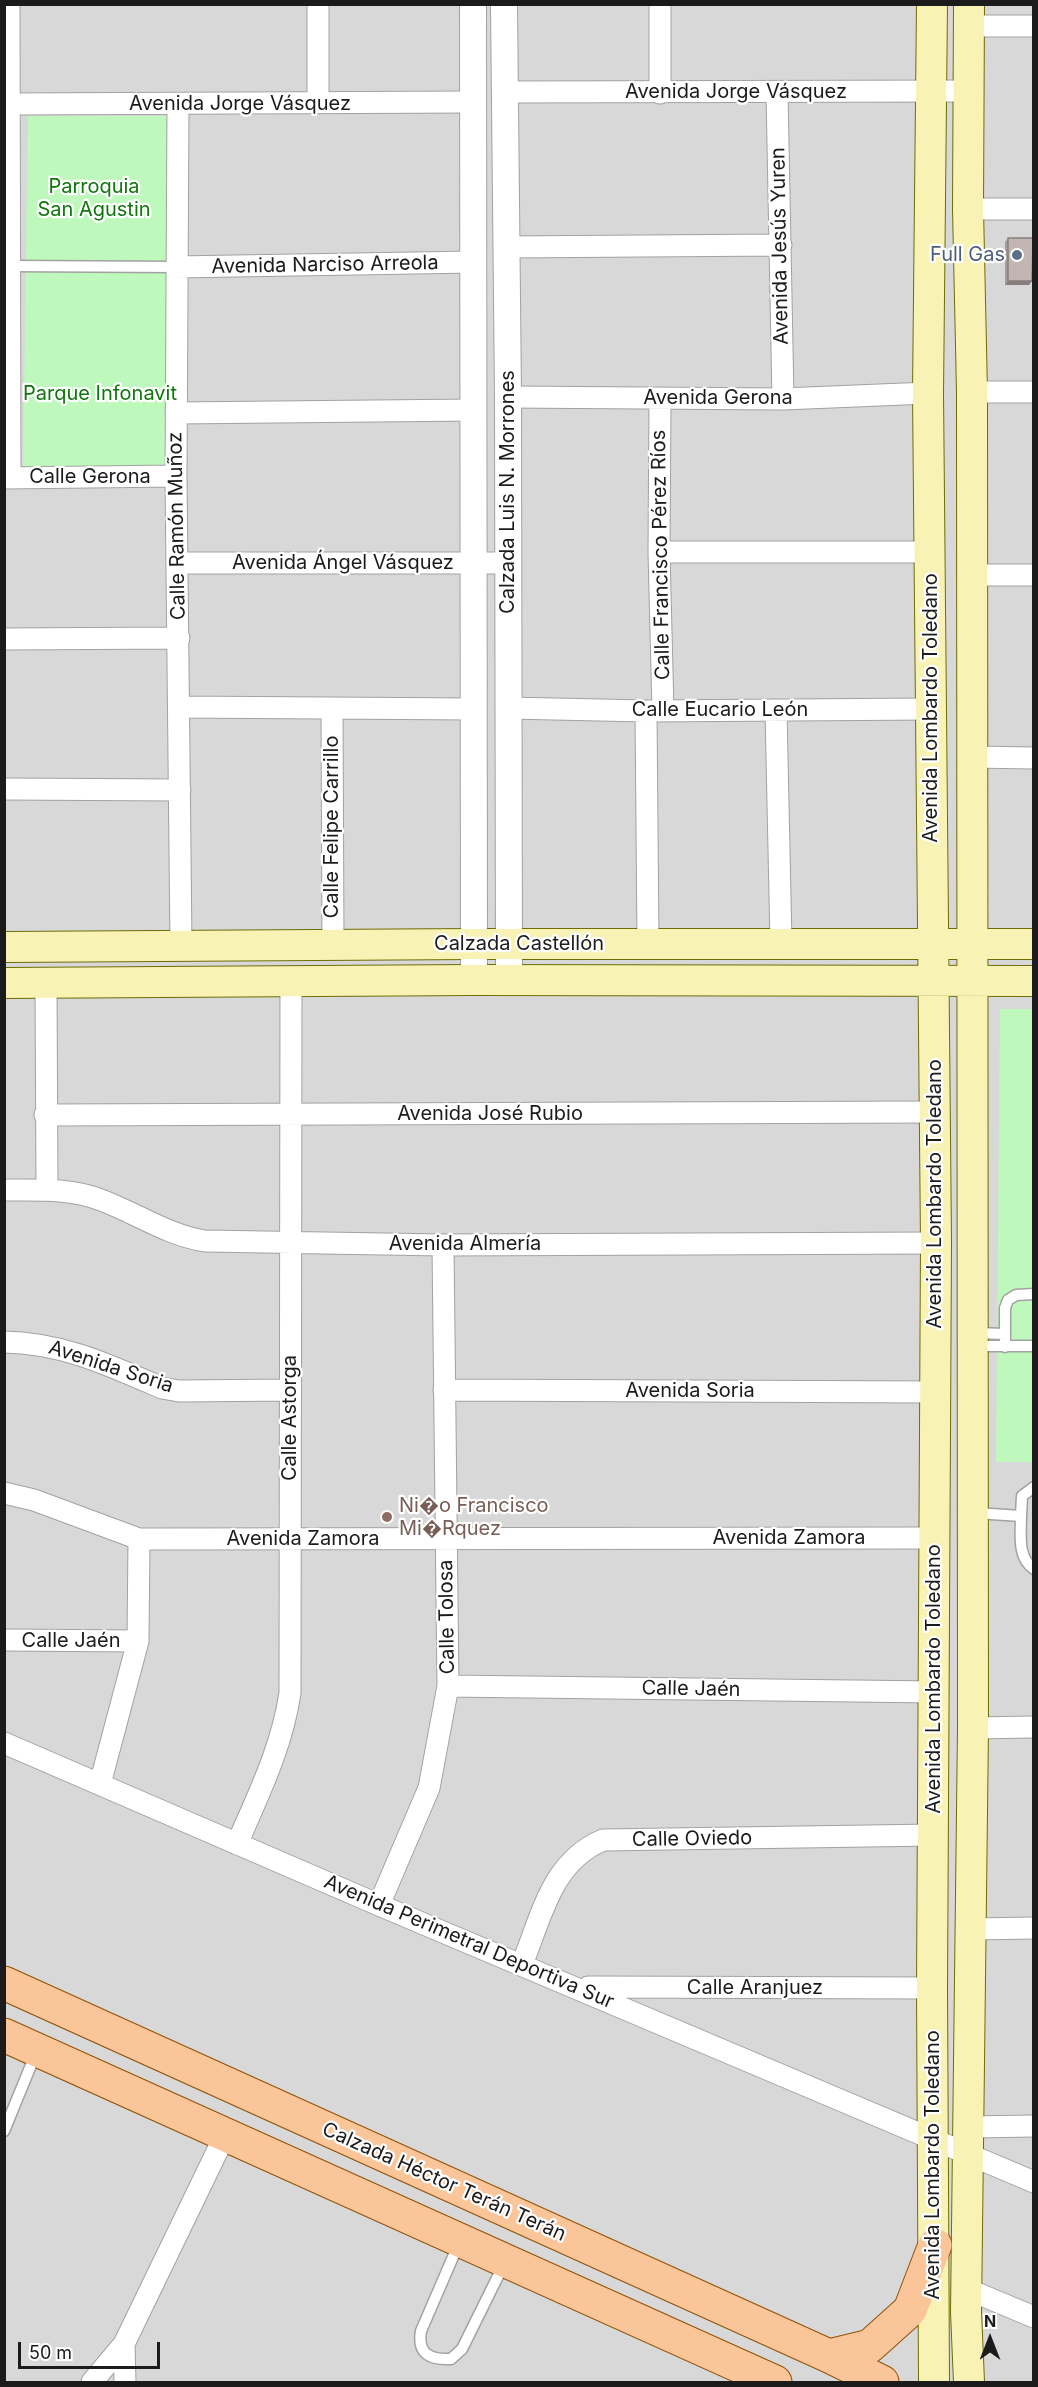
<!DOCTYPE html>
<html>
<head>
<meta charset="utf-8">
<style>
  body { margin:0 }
  #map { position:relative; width:1038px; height:2387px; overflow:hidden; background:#ede7e1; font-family:Inter,sans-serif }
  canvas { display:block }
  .frame { position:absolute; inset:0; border:6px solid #1b1b1b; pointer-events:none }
  .north { position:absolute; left:960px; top:2309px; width:60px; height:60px; -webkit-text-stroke:4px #fff; paint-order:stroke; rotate:0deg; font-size:16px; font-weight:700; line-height:24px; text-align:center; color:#1b1b1b }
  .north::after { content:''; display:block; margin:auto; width:21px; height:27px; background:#1b1b1b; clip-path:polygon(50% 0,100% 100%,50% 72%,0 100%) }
  .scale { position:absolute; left:18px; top:2342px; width:142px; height:27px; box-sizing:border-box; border:3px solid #1b1b1b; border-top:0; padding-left:8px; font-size:18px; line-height:21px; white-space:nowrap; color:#1b1b1b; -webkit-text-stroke:4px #fff; paint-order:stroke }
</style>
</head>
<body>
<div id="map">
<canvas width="1038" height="2387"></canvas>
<div class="frame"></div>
<div class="north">N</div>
<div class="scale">50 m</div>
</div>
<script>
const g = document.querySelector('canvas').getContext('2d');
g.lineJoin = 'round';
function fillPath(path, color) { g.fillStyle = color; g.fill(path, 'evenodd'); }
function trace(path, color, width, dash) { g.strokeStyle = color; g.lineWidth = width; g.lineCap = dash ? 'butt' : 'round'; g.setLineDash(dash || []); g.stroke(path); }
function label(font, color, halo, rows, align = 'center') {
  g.font = font + ' Inter,sans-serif'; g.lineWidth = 4.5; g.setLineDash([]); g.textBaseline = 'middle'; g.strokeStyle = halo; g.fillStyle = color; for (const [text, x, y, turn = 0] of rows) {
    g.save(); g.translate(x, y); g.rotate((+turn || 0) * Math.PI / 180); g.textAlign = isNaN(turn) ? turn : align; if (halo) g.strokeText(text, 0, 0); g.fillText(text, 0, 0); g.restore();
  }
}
const residential = new Path2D(`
  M 5,5 L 1033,5 L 1033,2382 L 5,2382 Z`);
const park = new Path2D(`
  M 28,116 L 173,116 L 176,468 L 23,471 Z
  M 1000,1009 L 1033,1009 L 1033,1462 L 996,1462 Z`);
const service = new Path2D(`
  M 9,266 L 176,267
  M 976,1333 L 1005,1334
  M 976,1346 L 1034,1346
  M 1005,1347 L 1005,1308 L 1008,1300 L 1016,1295 L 1034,1294
  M 976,1513 L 1021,1516 C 1021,1534 1017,1558 1034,1569
  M 1021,1516 L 1022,1496 L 1034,1487
  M 4,2131 L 36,2053
  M 459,2243 L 421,2331 C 417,2354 430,2360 451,2359 L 462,2349 L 504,2264`);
const minor = new Path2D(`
  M 9,4 L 10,478
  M 318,4 L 318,103
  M 660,4 L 660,93
  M 969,26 L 1034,26
  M 504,92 L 969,91
  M 777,93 L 783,399
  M 8,104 L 473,102
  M 178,105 L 176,476 L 181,946
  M 968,209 L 1034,209
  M 506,247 L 781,245
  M 176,267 L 474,262
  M 972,392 L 1034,392
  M 508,397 L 783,399 L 928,393
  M 660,399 L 659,552 L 663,711
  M 176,413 L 474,410
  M 4,478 L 176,476
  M 659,552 L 931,552
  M 178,563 L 508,563
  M 972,575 L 1034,575
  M 4,639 L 179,638
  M 179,707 L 475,709
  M 508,708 L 646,711 L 931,709
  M 332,709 L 333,945
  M 776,710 L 781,943
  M 646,711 L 648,943
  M 972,757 L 1034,758
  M 4,789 L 180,790
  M 46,983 L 47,1190
  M 45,1115 L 935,1112
  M 4,1190 C 37,1190 71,1188 101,1200 C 136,1213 167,1235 205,1241 L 443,1245 L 936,1243
  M 4,1342 C 63,1343 109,1365 162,1388 L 179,1391 L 290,1390
  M 444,1390 L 935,1392
  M 4,1493 L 34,1500 L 139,1539 L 933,1538
  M 4,1640 L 138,1641
  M 448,1686 L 935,1692
  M 973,1728 L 1034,1727
  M 4,1743 L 379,1905 L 1034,2182
  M 100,1784 L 138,1641 L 139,1539
  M 237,1844 C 259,1793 282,1747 290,1693 L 291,982
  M 379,1905 L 429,1788 L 448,1686 L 443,1245
  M 971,1929 L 1034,1928
  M 522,1964 C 542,1916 551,1862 603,1840 L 934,1835
  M 588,1987 L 932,1988
  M 969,2127 L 1034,2126
  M 967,2289 L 1034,2317
  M 92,2382 L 124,2344
  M 125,2382 L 124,2344 L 226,2133`);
const tertiary = new Path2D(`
  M 473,4 L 474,980
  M 504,4 L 508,397 L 509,980`);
const secondary = new Path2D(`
  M 932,4 L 928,393 L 936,1243 L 932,1988 L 934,2382
  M 4,947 L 474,944 L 1034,944
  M 4,983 L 474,980 L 1034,981
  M 969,2382 L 966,2312 L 973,1728 L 972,392 L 968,209 L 969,4`);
const primary = new Path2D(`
  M 4,1983 L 829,2356 L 882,2382
  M 4,2035 L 775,2382
  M 829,2356 L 870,2346 L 910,2310 L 935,2245`);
const wall = new Path2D(`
  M 1008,238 L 1029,285 L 1005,285 L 1005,242 Z`);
const shadedWall = new Path2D(`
  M 1008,281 L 1032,281 L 1029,285 L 1005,285 Z`);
const building = new Path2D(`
  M 1008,238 L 1033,238 L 1032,281 L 1008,281 Z`);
const markers = [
  [1017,255,6,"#5c6f8a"],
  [387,1517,6,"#8d6e63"]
];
const streetNames = [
  ["Avenida Jorge Vásquez",736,92],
  ["Avenida Jorge Vásquez",240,104],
  ["Avenida Jesús Yuren",780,246,-91],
  ["Avenida Narciso Arreola",325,265,-1],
  ["Avenida Gerona",718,398],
  ["Calle Gerona",90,477],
  ["Calzada Luis N. Morrones",508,492,-90],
  ["Calle Ramón Muñoz",177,526,-91],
  ["Calle Francisco Pérez Ríos",661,555,-91],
  ["Avenida Ángel Vásquez",343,563],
  ["Avenida Lombardo Toledano",931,708,-90],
  ["Calle Eucario León",720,710],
  ["Calle Felipe Carrillo",332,827,-90],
  ["Calzada Castellón",519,944],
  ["Avenida José Rubio",490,1114],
  ["Avenida Lombardo Toledano",935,1194,-90],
  ["Avenida Almería",465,1244],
  ["Avenida Soria",111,1367,18],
  ["Avenida Soria",690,1391],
  ["Calle Astorga",290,1418,-90],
  ["Avenida Zamora",789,1538],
  ["Avenida Zamora",303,1539],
  ["Calle Tolosa",447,1617,-91],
  ["Calle Jaén",71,1641],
  ["Avenida Lombardo Toledano",934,1679,-90],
  ["Calle Jaén",691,1689,1],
  ["Calle Oviedo",692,1839,-1],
  ["Avenida Perimetral Deportiva Sur",469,1942,23],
  ["Calle Aranjuez",755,1988],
  ["Avenida Lombardo Toledano",933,2165,-90],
  ["Calzada Héctor Terán Terán",444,2182,24]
];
const parkNames = [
  ["Parroquia",94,187],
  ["San Agustin",94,210],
  ["Parque Infonavit",100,394]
];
const serviceNames = [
  ["Full Gas",1005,255]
];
const educationNames = [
  ["Ni�o Francisco",399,1506],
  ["Mi�Rquez",399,1529]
];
fillPath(residential, '#d9d8d8');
fillPath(park, '#bff8bd');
trace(service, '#a2a2a2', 13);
trace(minor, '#a2a2a2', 23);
trace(tertiary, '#a2a2a2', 28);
trace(secondary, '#6e6d06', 32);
trace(primary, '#905103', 35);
trace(service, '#fff', 10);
trace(minor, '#fff', 21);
trace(tertiary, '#fff', 26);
trace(secondary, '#f8f3b4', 30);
trace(primary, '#fac599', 33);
fillPath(wall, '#a69d98');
fillPath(shadedWall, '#877f7c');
fillPath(building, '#c1b6b1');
trace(building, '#877f7c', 1.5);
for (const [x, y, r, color] of markers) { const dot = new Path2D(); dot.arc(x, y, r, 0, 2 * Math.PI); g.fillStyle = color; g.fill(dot); trace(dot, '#fff', 2); }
label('20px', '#1b1b1b', '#fff', streetNames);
label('20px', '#10760d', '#fff', parkNames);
label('20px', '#4e5e75', '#fff', serviceNames, 'right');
label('20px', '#785e54', '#fff', educationNames, 'left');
</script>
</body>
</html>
